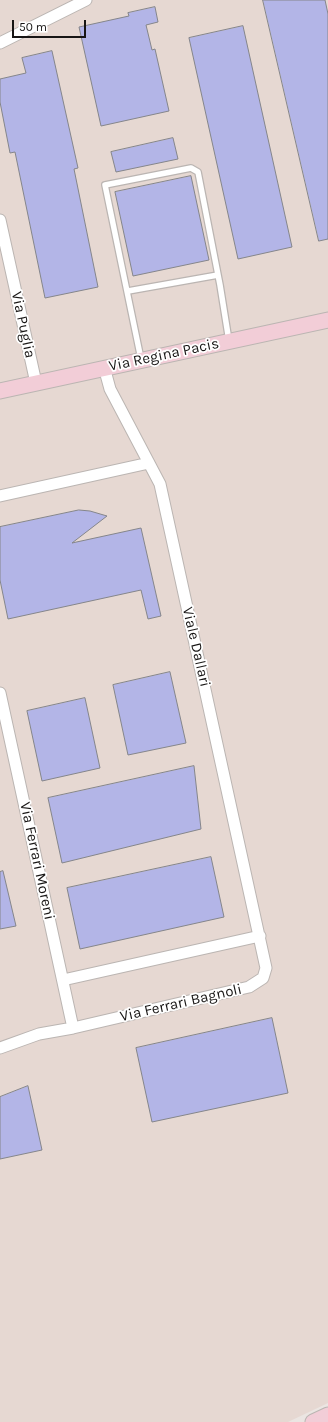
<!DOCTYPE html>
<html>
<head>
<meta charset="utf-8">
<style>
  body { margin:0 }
  #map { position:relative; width:328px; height:1422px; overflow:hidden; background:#ebe5e2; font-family:Karla,sans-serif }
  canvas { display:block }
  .scale { position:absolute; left:12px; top:20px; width:74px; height:18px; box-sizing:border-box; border:2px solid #171514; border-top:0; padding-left:5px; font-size:12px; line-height:14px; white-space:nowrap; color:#171514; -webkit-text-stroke:3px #fff; paint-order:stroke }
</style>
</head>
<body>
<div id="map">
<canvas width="328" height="1422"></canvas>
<div class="scale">50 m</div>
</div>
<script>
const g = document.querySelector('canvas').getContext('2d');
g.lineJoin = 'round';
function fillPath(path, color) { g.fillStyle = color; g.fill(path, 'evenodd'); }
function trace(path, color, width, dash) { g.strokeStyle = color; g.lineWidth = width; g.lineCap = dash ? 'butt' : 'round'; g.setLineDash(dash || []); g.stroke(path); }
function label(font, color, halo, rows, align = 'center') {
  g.font = font + ' Karla,sans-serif'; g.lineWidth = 3.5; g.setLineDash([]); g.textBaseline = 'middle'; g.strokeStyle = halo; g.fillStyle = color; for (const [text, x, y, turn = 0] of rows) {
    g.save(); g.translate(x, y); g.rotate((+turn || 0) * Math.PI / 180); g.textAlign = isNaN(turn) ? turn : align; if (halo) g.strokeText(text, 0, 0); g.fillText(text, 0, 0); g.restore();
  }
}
const built = new Path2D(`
  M 0,0 L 328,0 L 328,1403 L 288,1422 L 0,1422 Z`);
const building = new Path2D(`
  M 263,0 L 325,0 L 328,14 L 328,239 L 319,241 Z
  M 155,7 L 158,22 L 146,25 L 152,50 L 155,49 L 169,111 L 101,126 L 79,27 L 129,16 L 128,13 Z
  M 243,26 L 292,247 L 238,259 L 189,38 Z
  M 52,51 L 78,168 L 74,169 L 98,287 L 45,298 L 15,152 L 10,153 L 0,102 L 0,79 L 26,73 L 22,58 Z
  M 173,138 L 178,159 L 116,172 L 111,152 Z
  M 191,176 L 209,260 L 133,276 L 115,192 Z
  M 79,510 L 90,511 L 107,516 L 72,543 L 141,528 L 161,616 L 148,619 L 141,590 L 8,619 L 0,580 L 0,527 Z
  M 170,672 L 186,743 L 128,755 L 113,685 Z
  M 85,698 L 100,768 L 42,781 L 27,711 Z
  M 194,766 L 201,829 L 62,863 L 48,798 Z
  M 211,857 L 224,917 L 80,949 L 67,888 Z
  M 3,871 L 16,926 L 0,929 L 0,872 Z
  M 272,1018 L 288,1093 L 152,1122 L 136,1048 Z
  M 28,1086 L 42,1150 L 0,1159 L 0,1097 Z`);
const lane = new Path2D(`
  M 128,291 L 218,275
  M 141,359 L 105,185 L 191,168 L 198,172 L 220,285 L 229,341`);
const street = new Path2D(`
  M 0,43 L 86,0
  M 0,220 L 36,383
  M 0,496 L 149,463
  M 0,693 L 73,1028
  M 63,980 L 260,936
  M 0,1048 L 39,1034 L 73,1028 L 249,987 L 263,978 L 266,968 L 160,484 L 110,389 L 104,367`);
const secondary = new Path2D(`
  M 0,391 L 328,320
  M 313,1422 L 328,1415`);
const streetNames = [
  ["Via Puglia",23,325,78],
  ["Via Regina Pacis",164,355,-12],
  ["Viale Dallari",196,647,77],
  ["Via Ferrari Moreni",37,861,78],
  ["Via Ferrari Bagnoli",181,1003,-13]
];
fillPath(built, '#e6d8d2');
fillPath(building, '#b3b5e7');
trace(building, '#85868b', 1);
trace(lane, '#bbb5b2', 8);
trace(street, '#bbb5b2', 13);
trace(secondary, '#bbb5b2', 17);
trace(lane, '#fff', 5.5);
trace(street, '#fff', 11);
trace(secondary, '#f2cdd7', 15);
label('15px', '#171514', '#fff', streetNames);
</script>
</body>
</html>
